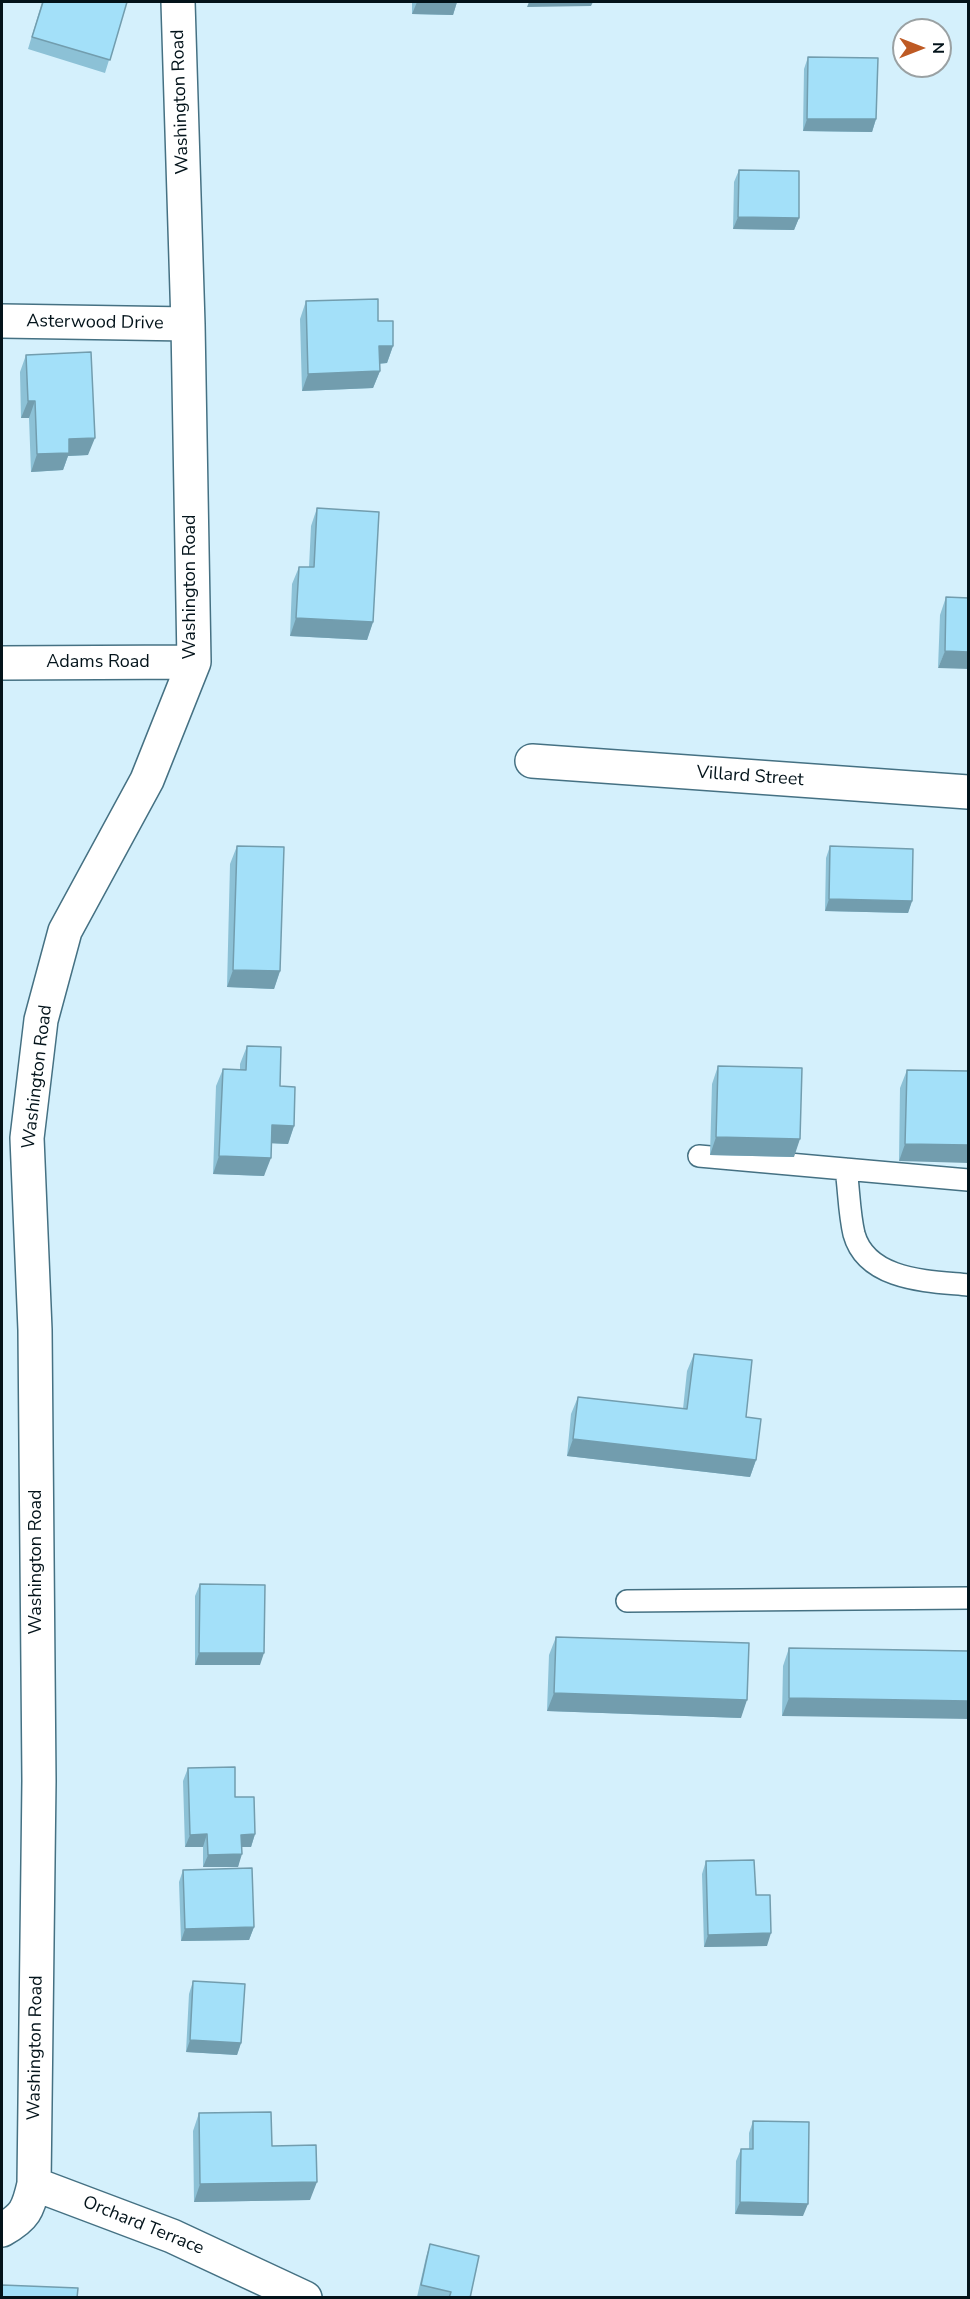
<!DOCTYPE html>
<html>
<head>
<meta charset="utf-8">
<style>
  body { margin:0 }
  #map { position:relative; width:970px; height:2299px; overflow:hidden; background:#d4f0fc; font-family:"Nunito Sans",sans-serif }
  canvas { display:block }
  .frame { position:absolute; inset:0; border:3px solid #03131a; pointer-events:none }
  .north { position:absolute; left:892px; top:18px; width:60px; height:60px; box-sizing:border-box; background:#fff; border:2px solid #9aa1a3; border-radius:50%; rotate:90deg; font-size:16px; font-weight:700; line-height:24px; text-align:center; color:#03131a }
  .north::after { content:''; display:block; margin:auto; width:21px; height:27px; background:#be5a24; clip-path:polygon(50% 0,100% 100%,50% 72%,0 100%) }
</style>
</head>
<body>
<div id="map">
<canvas width="970" height="2299"></canvas>
<div class="frame"></div>
<div class="north">N</div>
</div>
<script>
const g = document.querySelector('canvas').getContext('2d');
g.lineJoin = 'round';
function trace(path, color, width, dash) { g.strokeStyle = color; g.lineWidth = width; g.lineCap = dash ? 'butt' : 'round'; g.setLineDash(dash || []); g.stroke(path); }
function fillPath(path, color) { g.fillStyle = color; g.fill(path, 'evenodd'); }
function label(font, color, halo, rows, align = 'center') {
  g.font = font + ' "Nunito Sans",sans-serif'; g.lineWidth = 4.5; g.setLineDash([]); g.textBaseline = 'middle'; g.strokeStyle = halo; g.fillStyle = color; for (const [text, x, y, turn = 0] of rows) {
    g.save(); g.translate(x, y); g.rotate((+turn || 0) * Math.PI / 180); g.textAlign = isNaN(turn) ? turn : align; if (halo) g.strokeText(text, 0, 0); g.fillText(text, 0, 0); g.restore();
  }
}
const service = new Path2D(`
  M 699,1156 L 968,1180
  M 846,1169 C 849,1190 849,1213 854,1234 C 867,1281 929,1281 968,1285
  M 627,1601 L 968,1598`);
const minor = new Path2D(`
  M 2,321 L 188,324
  M 2,663 L 194,662
  M 532,761 L 968,792
  M 34,2184 L 172,2236 L 305,2298
  M 2,2230 C 25,2217 28,2210 34,2184 L 39,1781 L 35,1330 L 27,1138 L 41,1020 L 65,931 L 147,780 L 194,662 L 188,324 L 178,2`);
const wall = new Path2D(`
  M 42,2 L 127,2 L 105,73 L 28,49 Z
  M 412,2 L 457,2 L 453,15 L 412,14 Z
  M 808,57 L 876,119 L 872,132 L 803,131 L 804,69 Z
  M 739,170 L 799,218 L 794,230 L 733,229 L 734,182 Z
  M 306,301 L 378,321 L 393,346 L 387,363 L 379,364 L 380,371 L 373,388 L 302,391 L 300,319 Z
  M 26,355 L 88,455 L 68,456 L 63,470 L 31,472 L 29,418 L 21,418 L 20,372 Z
  M 317,508 L 373,622 L 367,640 L 290,636 L 292,584 L 299,567 L 309,567 L 311,526 Z
  M 946,597 L 969,598 L 938,668 L 940,615 Z
  M 237,846 L 280,971 L 274,989 L 227,987 L 230,864 Z
  M 830,846 L 912,901 L 908,913 L 825,911 L 826,858 Z
  M 247,1046 L 280,1086 L 294,1126 L 288,1144 L 271,1143 L 264,1176 L 213,1174 L 216,1086 L 223,1069 L 240,1069 L 240,1064 Z
  M 718,1066 L 794,1157 L 710,1155 L 712,1084 Z
  M 907,1070 L 969,1071 L 899,1161 L 900,1088 Z
  M 694,1354 L 746,1417 L 756,1460 L 750,1477 L 567,1456 L 571,1414 L 578,1397 L 683,1409 L 687,1371 Z
  M 200,1584 L 260,1665 L 195,1665 L 195,1596 Z
  M 556,1637 L 741,1718 L 547,1711 L 549,1655 Z
  M 789,1648 L 969,1651 L 782,1716 L 783,1666 Z
  M 188,1768 L 235,1797 L 255,1834 L 251,1847 L 242,1847 L 238,1867 L 203,1867 L 203,1847 L 185,1847 L 183,1781 Z
  M 706,1861 L 756,1895 L 767,1946 L 704,1947 L 702,1874 Z
  M 183,1870 L 254,1927 L 249,1940 L 181,1941 L 179,1882 Z
  M 193,1981 L 241,2043 L 237,2055 L 186,2052 L 189,1994 Z
  M 199,2113 L 272,2146 L 310,2200 L 194,2202 L 193,2131 Z
  M 753,2121 L 803,2216 L 735,2214 L 736,2161 L 741,2149 L 749,2149 L 749,2133 Z
  M 430,2244 L 470,2298 L 417,2297 L 426,2257 Z`);
const shadedWall = new Path2D(`
  M 417,2 L 457,2 L 453,15 L 412,14 Z
  M 529,2 L 593,2 L 591,6 L 527,7 Z
  M 807,119 L 876,119 L 872,132 L 803,131 Z
  M 738,217 L 799,218 L 794,230 L 733,229 Z
  M 379,346 L 393,346 L 387,363 L 373,364 Z
  M 380,371 L 373,388 L 302,391 L 308,374 Z
  M 28,401 L 35,401 L 29,418 L 21,418 Z
  M 95,438 L 88,455 L 68,456 L 63,470 L 31,472 L 37,454 L 69,439 Z
  M 296,618 L 373,622 L 367,640 L 290,636 Z
  M 945,651 L 969,652 L 969,669 L 938,668 Z
  M 829,899 L 912,901 L 908,913 L 825,911 Z
  M 233,970 L 280,971 L 274,989 L 227,987 Z
  M 272,1125 L 294,1126 L 288,1144 L 265,1143 Z
  M 716,1137 L 800,1139 L 794,1157 L 710,1155 Z
  M 905,1144 L 969,1145 L 969,1163 L 899,1161 Z
  M 219,1156 L 271,1158 L 264,1176 L 213,1174 Z
  M 573,1439 L 756,1460 L 750,1477 L 567,1456 Z
  M 199,1653 L 264,1653 L 260,1665 L 195,1665 Z
  M 554,1693 L 747,1700 L 741,1718 L 547,1711 Z
  M 789,1698 L 969,1701 L 969,1719 L 782,1716 Z
  M 207,1834 L 203,1847 L 185,1847 L 190,1835 Z
  M 255,1834 L 251,1847 L 237,1847 L 241,1835 Z
  M 242,1854 L 238,1867 L 203,1867 L 208,1855 Z
  M 254,1927 L 249,1940 L 181,1941 L 185,1929 Z
  M 771,1933 L 767,1946 L 704,1947 L 708,1935 Z
  M 190,2040 L 241,2043 L 237,2055 L 186,2052 Z
  M 317,2182 L 310,2200 L 194,2202 L 200,2184 Z
  M 740,2202 L 808,2204 L 803,2216 L 735,2214 Z`);
const building = new Path2D(`
  M 43,2 L 127,2 L 110,60 L 32,37 Z
  M 808,57 L 878,58 L 876,119 L 807,119 Z
  M 739,170 L 799,171 L 799,218 L 738,217 Z
  M 378,299 L 378,321 L 393,321 L 393,346 L 379,346 L 380,371 L 308,374 L 306,301 Z
  M 91,352 L 95,438 L 69,439 L 69,453 L 37,454 L 35,401 L 28,401 L 26,355 Z
  M 317,508 L 379,512 L 373,622 L 296,618 L 299,567 L 314,567 Z
  M 946,597 L 969,598 L 969,652 L 945,651 Z
  M 237,846 L 284,847 L 280,971 L 233,970 Z
  M 830,846 L 913,849 L 912,901 L 829,899 Z
  M 247,1046 L 281,1047 L 280,1086 L 295,1087 L 294,1126 L 272,1125 L 271,1158 L 219,1156 L 223,1069 L 246,1070 Z
  M 718,1066 L 802,1068 L 800,1139 L 716,1137 Z
  M 907,1070 L 969,1071 L 969,1145 L 905,1144 Z
  M 694,1354 L 752,1360 L 746,1417 L 761,1419 L 756,1460 L 573,1439 L 578,1397 L 687,1409 Z
  M 200,1584 L 265,1585 L 264,1653 L 199,1653 Z
  M 556,1637 L 749,1643 L 747,1700 L 554,1693 Z
  M 789,1648 L 969,1651 L 969,1701 L 789,1698 Z
  M 235,1767 L 235,1797 L 254,1797 L 255,1834 L 241,1835 L 242,1854 L 208,1855 L 207,1834 L 190,1835 L 188,1768 Z
  M 754,1860 L 756,1895 L 770,1895 L 771,1933 L 708,1935 L 706,1861 Z
  M 252,1868 L 254,1927 L 185,1929 L 183,1870 Z
  M 193,1981 L 245,1984 L 241,2043 L 190,2040 Z
  M 271,2112 L 272,2146 L 316,2145 L 317,2182 L 200,2184 L 199,2113 Z
  M 753,2121 L 809,2122 L 808,2204 L 740,2202 L 741,2149 L 753,2149 Z
  M 430,2244 L 479,2256 L 470,2298 L 449,2298 L 451,2292 L 421,2285 Z
  M 2,2285 L 78,2288 L 77,2298 L 2,2298 Z`);
const streetNames = [
  ["Washington Road",181,102,-92],
  ["Asterwood Drive",95,323,1],
  ["Washington Road",191,587,-90],
  ["Adams Road",98,663],
  ["Villard Street",750,777,4],
  ["Washington Road",38,1077,-83],
  ["Washington Road",37,1562,-90],
  ["Washington Road",36,2048,-89],
  ["Orchard Terrace",143,2226,22]
];
trace(service, '#457183', 24);
trace(minor, '#457183', 36);
trace(service, '#fff', 21);
trace(minor, '#fff', 33);
fillPath(wall, '#8cc1d6');
fillPath(shadedWall, '#729dae');
fillPath(building, '#a3e0f9');
trace(building, '#729dae', 1.5);
label('18px', '#03131a', '#fff', streetNames);
</script>
</body>
</html>
